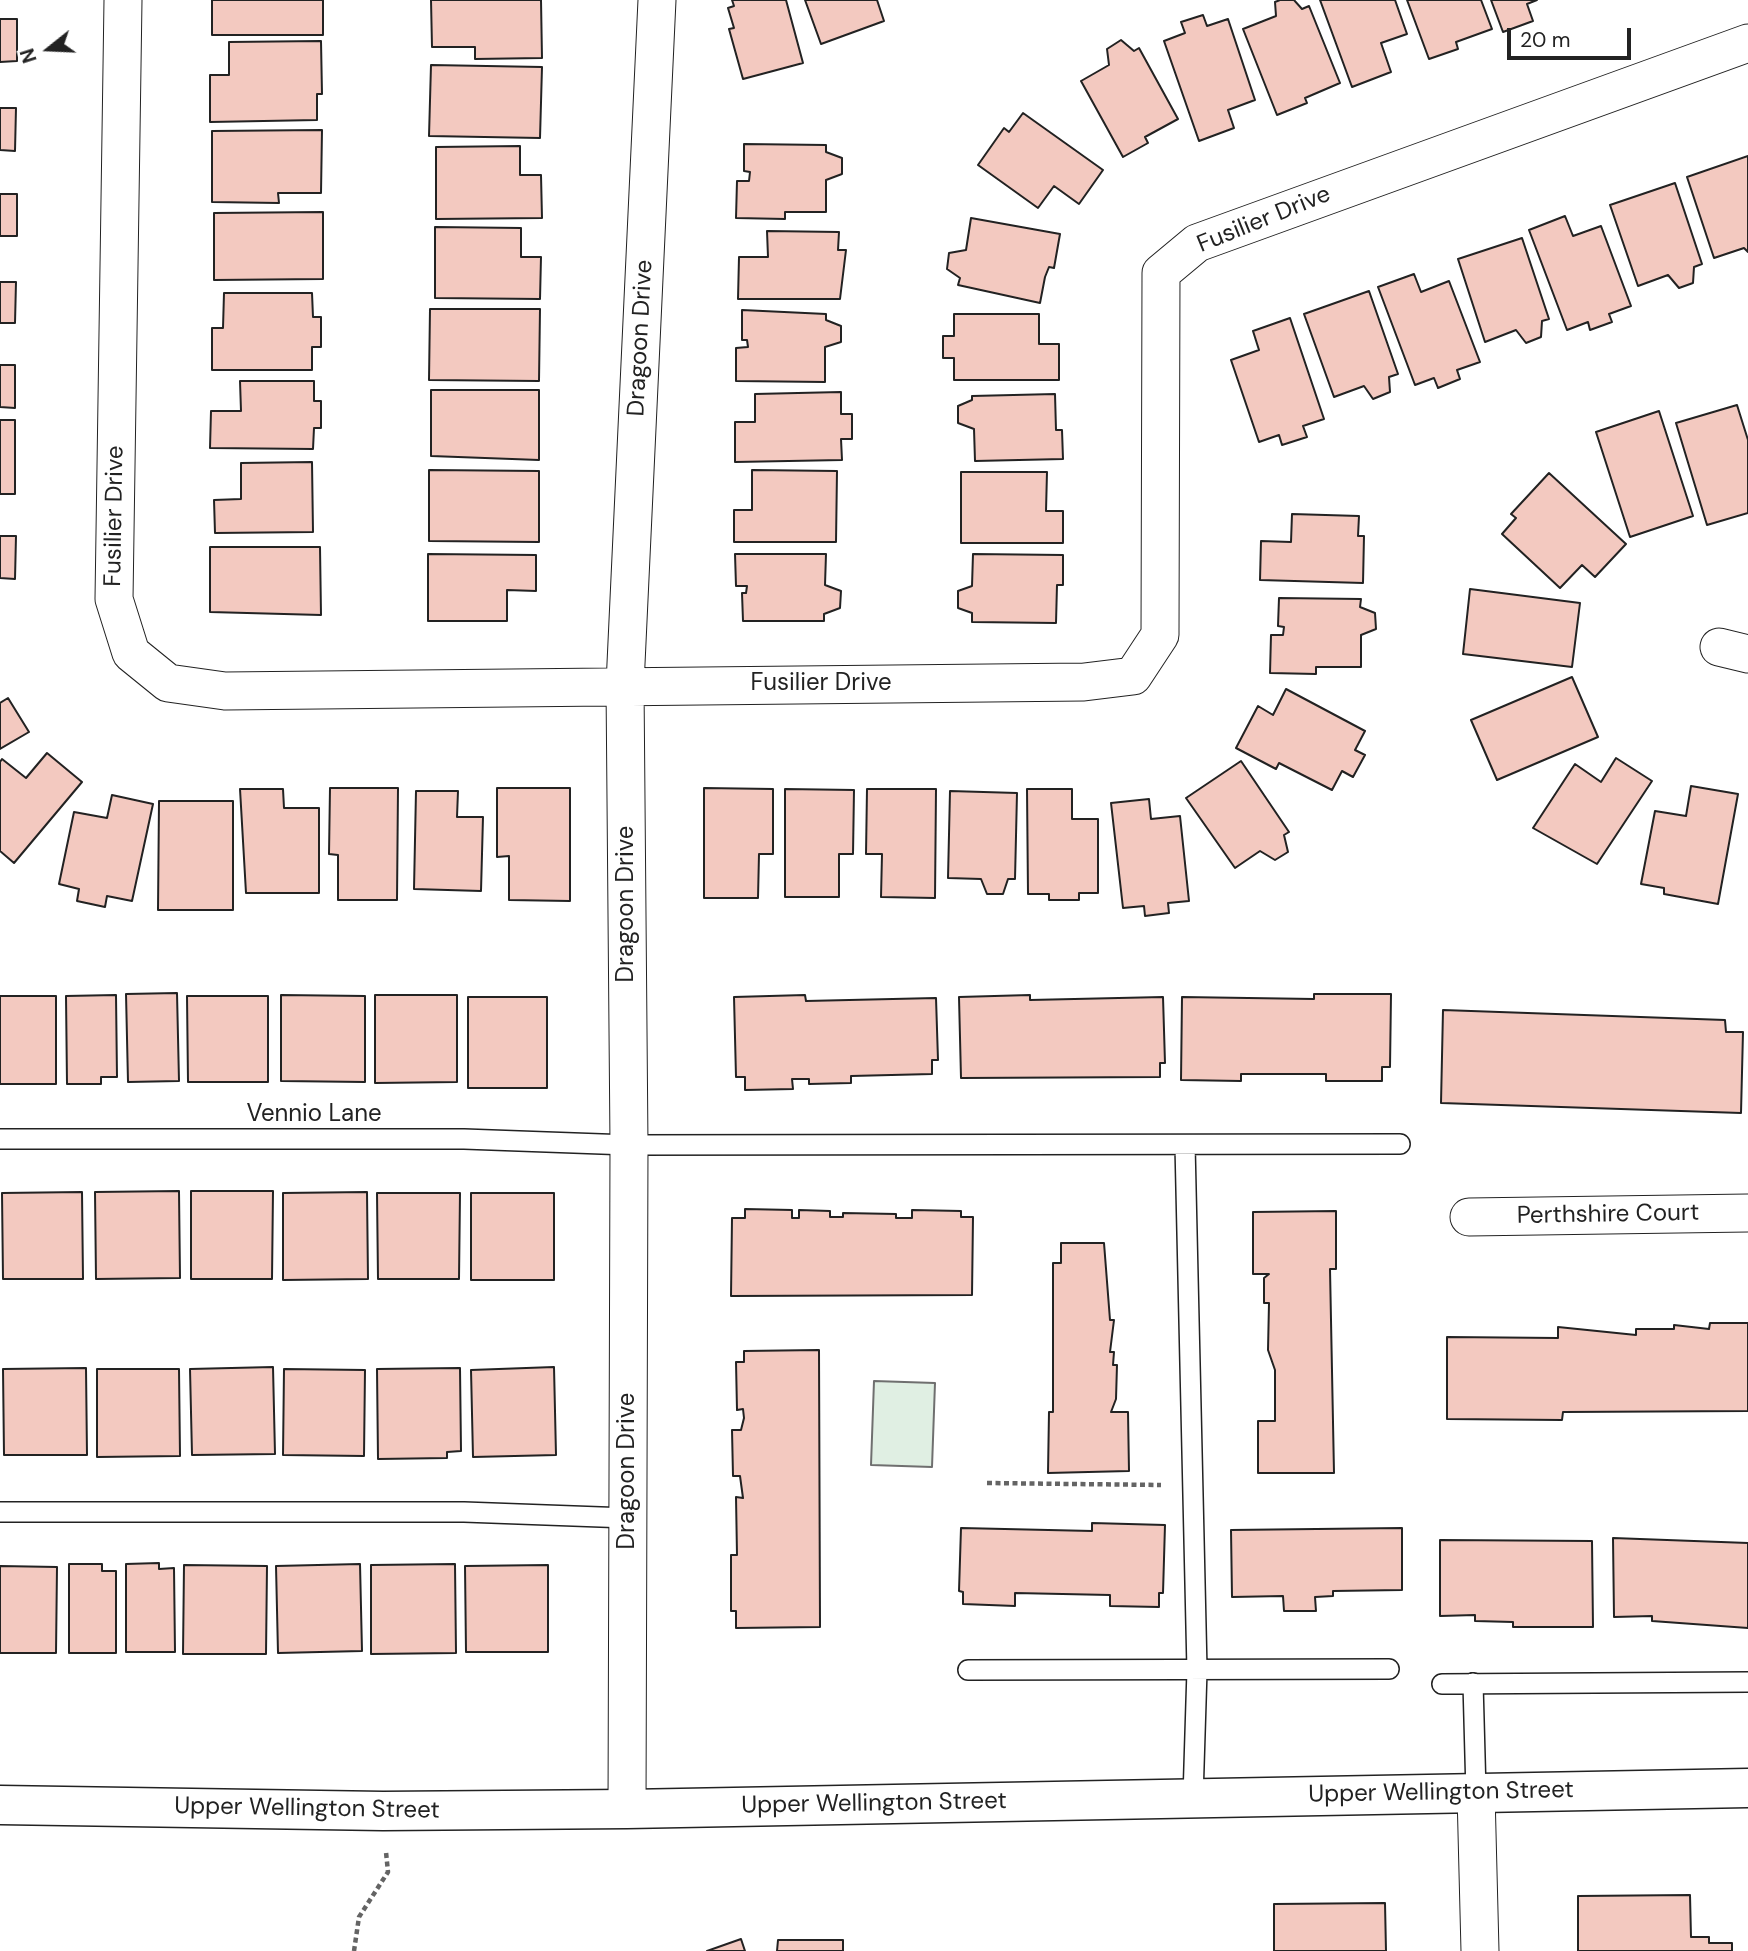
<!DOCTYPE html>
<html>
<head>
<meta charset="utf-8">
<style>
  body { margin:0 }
  #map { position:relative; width:1748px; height:1951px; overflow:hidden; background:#fff; font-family:"DM Sans",sans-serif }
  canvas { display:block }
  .north { position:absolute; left:14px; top:14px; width:70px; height:70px; -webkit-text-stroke:5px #fff; paint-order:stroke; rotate:252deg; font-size:19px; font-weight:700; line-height:28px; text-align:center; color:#222 }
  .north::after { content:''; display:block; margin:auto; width:24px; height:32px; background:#222; clip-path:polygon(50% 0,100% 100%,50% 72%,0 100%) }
  .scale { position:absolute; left:1507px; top:28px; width:124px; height:32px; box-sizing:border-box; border:4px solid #222; border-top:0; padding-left:9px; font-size:21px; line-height:24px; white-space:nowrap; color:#222; -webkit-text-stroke:5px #fff; paint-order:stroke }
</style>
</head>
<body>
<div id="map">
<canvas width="1748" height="1951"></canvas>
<div class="north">N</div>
<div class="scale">20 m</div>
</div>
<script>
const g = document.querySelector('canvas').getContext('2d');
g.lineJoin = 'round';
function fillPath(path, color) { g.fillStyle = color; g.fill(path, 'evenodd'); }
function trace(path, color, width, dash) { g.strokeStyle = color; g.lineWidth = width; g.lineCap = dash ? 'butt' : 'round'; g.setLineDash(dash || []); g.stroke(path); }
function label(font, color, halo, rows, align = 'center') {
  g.font = font + ' "DM Sans",sans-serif'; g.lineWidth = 5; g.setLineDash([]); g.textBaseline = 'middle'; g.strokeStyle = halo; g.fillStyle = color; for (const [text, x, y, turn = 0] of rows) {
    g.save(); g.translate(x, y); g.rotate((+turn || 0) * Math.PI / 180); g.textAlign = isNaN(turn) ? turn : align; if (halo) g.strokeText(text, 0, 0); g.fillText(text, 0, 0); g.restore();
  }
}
const green = new Path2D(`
  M 874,1381 L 935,1383 L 932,1467 L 871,1465 Z`);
const building = new Path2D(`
  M 212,0 L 323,0 L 323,35 L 212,35 Z
  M 431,0 L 541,0 L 542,58 L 475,59 L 475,47 L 432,47 Z
  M 732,0 L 786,0 L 803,63 L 743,79 L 729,29 L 734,28 L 728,8 L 734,6 Z
  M 805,0 L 877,0 L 884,21 L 821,44 Z
  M 1280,0 L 1294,0 L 1302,9 L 1309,6 L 1340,83 L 1305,98 L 1307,103 L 1277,115 L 1243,29 L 1276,16 L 1275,2 Z
  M 1320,0 L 1395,0 L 1407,34 L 1381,43 L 1391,72 L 1352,87 Z
  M 1407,0 L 1481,0 L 1492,29 L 1456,42 L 1458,49 L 1429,59 Z
  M 1491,0 L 1537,0 L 1527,4 L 1533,21 L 1503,32 Z
  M 1203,15 L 1207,26 L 1228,19 L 1255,100 L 1228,110 L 1234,128 L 1199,141 L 1164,41 L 1185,33 L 1181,22 Z
  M 0,19 L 17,19 L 17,61 L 0,62 Z
  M 1121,40 L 1134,51 L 1139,48 L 1178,119 L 1145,137 L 1148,143 L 1123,157 L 1081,81 L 1109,65 L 1107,49 Z
  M 321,41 L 322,94 L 317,94 L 317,120 L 210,122 L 210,75 L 229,75 L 229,42 Z
  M 431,65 L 542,67 L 540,138 L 429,136 Z
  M 0,108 L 16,108 L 15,151 L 0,150 Z
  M 1023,113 L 1103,170 L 1079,204 L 1054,186 L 1038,208 L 978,165 L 1004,128 L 1009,132 Z
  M 322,130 L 321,193 L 278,193 L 279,203 L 212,202 L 212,131 Z
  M 744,144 L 826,145 L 826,152 L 842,158 L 842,174 L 826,180 L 826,212 L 785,212 L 785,219 L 736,218 L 737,181 L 749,181 L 750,172 L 744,171 Z
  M 520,146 L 520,175 L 541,175 L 542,218 L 436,219 L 436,147 Z
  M 1748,156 L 1748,252 L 1744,248 L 1714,258 L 1687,177 Z
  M 1675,183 L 1702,264 L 1694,267 L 1693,283 L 1679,288 L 1668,275 L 1638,286 L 1610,205 Z
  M 0,194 L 17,194 L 17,236 L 0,236 Z
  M 323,212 L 323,279 L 214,280 L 214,213 Z
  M 1565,216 L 1573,236 L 1601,226 L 1631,306 L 1609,314 L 1612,322 L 1590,330 L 1588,322 L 1567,330 L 1529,230 Z
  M 971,218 L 1060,234 L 1054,268 L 1049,267 L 1045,277 L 1040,303 L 958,285 L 960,278 L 947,269 L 949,253 L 966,250 Z
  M 435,227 L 521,228 L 521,257 L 541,257 L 540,299 L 435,298 Z
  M 767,231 L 839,232 L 838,250 L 846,250 L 840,299 L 738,299 L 739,257 L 768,257 Z
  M 1522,238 L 1549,319 L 1542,321 L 1541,337 L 1526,343 L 1516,330 L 1485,342 L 1458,259 Z
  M 1414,274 L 1421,292 L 1449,281 L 1480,362 L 1457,370 L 1460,379 L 1438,388 L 1434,378 L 1415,385 L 1378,287 Z
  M 0,282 L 16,282 L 15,323 L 0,323 Z
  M 1369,291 L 1398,374 L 1389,377 L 1390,392 L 1373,399 L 1364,386 L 1334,397 L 1304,314 Z
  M 224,293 L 312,293 L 313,317 L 321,317 L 321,347 L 312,347 L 312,370 L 212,370 L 212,328 L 223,328 Z
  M 430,309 L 540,309 L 539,381 L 429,380 Z
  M 742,310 L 826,314 L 826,320 L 841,326 L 841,342 L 825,347 L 825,382 L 736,381 L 736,348 L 748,347 L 747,340 L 742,340 Z
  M 954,314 L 1039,314 L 1039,344 L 1059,344 L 1059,380 L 954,380 L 954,358 L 943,358 L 943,336 L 954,336 Z
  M 1290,318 L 1324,419 L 1303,426 L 1307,437 L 1282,445 L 1279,435 L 1259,442 L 1231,360 L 1259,350 L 1253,331 Z
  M 0,365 L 15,365 L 15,408 L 0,407 Z
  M 240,381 L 314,381 L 314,401 L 321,401 L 321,428 L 314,428 L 313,449 L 210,448 L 211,411 L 241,411 Z
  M 431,390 L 539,390 L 539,460 L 431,456 Z
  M 841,392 L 841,414 L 852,414 L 852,439 L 841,439 L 842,460 L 735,462 L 735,422 L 755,422 L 755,394 Z
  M 1055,394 L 1056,430 L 1062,430 L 1063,459 L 975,461 L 974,429 L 958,423 L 958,406 L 972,400 L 972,396 Z
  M 1737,405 L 1748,440 L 1748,513 L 1707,525 L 1676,423 Z
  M 1659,411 L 1693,516 L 1630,537 L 1596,432 Z
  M 0,420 L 15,420 L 15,494 L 0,494 Z
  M 312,462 L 313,532 L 215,533 L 214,500 L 241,499 L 241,463 Z
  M 429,470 L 539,471 L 539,542 L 429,541 Z
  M 752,470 L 837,471 L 836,542 L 734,542 L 734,510 L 752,510 Z
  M 961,472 L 1047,472 L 1046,511 L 1063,511 L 1063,543 L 961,543 Z
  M 1549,473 L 1626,544 L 1595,577 L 1582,565 L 1560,588 L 1502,534 L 1516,518 L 1511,514 Z
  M 1292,514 L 1359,516 L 1358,536 L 1364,536 L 1363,583 L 1260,580 L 1261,541 L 1291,542 Z
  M 0,536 L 16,536 L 15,579 L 0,578 Z
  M 210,547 L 320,547 L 321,615 L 210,612 Z
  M 428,554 L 536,555 L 536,591 L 507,590 L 507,621 L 428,621 Z
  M 735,554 L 826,554 L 825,585 L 841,591 L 840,608 L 824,614 L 824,621 L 743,621 L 742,593 L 746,593 L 747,586 L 736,586 Z
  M 973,554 L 1063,555 L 1063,585 L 1057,585 L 1056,623 L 972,622 L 972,613 L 958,608 L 958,591 L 972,586 Z
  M 1470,589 L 1580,603 L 1572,667 L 1463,654 Z
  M 1279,598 L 1361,599 L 1360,607 L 1375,613 L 1376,629 L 1361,635 L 1361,667 L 1316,667 L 1316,674 L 1270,673 L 1271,635 L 1283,635 L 1284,627 L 1278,626 Z
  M 1572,677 L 1598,737 L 1497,780 L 1471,720 Z
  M 1286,689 L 1365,731 L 1355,750 L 1365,755 L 1353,777 L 1342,771 L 1332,790 L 1279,763 L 1276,769 L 1236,748 L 1258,706 L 1273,715 Z
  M 8,698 L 29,732 L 0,749 L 0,703 Z
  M 47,753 L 82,782 L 14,863 L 0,851 L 0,762 L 2,759 L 26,778 Z
  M 1616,758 L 1652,781 L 1597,864 L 1533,828 L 1575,764 L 1601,782 Z
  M 1241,761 L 1289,832 L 1284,835 L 1288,852 L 1275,860 L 1260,851 L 1235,868 L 1186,798 Z
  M 1691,786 L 1738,794 L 1718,904 L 1664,894 L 1664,888 L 1641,884 L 1655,811 L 1686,816 Z
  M 330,788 L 398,788 L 397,900 L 338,900 L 338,855 L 329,854 Z
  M 497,788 L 570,788 L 570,901 L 509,900 L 509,856 L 497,857 Z
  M 704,788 L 773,789 L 773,854 L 759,854 L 758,898 L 704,898 Z
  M 240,789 L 283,789 L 284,808 L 319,808 L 319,893 L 246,893 Z
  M 785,789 L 854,790 L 853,854 L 839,854 L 839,897 L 785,897 Z
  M 867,789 L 936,789 L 935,898 L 881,897 L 882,854 L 866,854 Z
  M 1027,789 L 1072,789 L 1072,819 L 1098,819 L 1098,893 L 1079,893 L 1079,900 L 1049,900 L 1049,894 L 1028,894 Z
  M 416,791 L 458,791 L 457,817 L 483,817 L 481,891 L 414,889 Z
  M 950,791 L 1017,793 L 1015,879 L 1008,879 L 1003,894 L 987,894 L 981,879 L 948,878 Z
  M 112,795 L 153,804 L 132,901 L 107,896 L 105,907 L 77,901 L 79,889 L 59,884 L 74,812 L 107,818 Z
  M 1149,799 L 1151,819 L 1180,816 L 1189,901 L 1168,903 L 1169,913 L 1145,916 L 1144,906 L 1123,908 L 1111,803 Z
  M 159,801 L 233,801 L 233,910 L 158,910 Z
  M 177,993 L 179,1081 L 128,1082 L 126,994 Z
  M 1314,994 L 1391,994 L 1390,1067 L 1382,1067 L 1382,1081 L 1326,1081 L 1326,1074 L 1241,1074 L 1241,1081 L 1181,1080 L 1182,997 L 1314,999 Z
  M 116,995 L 117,1077 L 101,1077 L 101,1084 L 67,1084 L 66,996 Z
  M 281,995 L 365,996 L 365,1082 L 281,1081 Z
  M 375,995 L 457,995 L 457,1082 L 375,1083 Z
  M 805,995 L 806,1001 L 936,998 L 938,1060 L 932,1060 L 932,1074 L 851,1076 L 851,1083 L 809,1084 L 809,1079 L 792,1079 L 793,1089 L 745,1090 L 745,1077 L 736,1077 L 734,997 Z
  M 1030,995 L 1030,1000 L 1163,997 L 1165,1063 L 1160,1063 L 1160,1077 L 961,1078 L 959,997 Z
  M 0,996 L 56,996 L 56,1084 L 0,1084 Z
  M 187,996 L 268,996 L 268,1082 L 188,1082 Z
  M 468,997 L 547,997 L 547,1088 L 468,1088 Z
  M 1443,1010 L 1725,1020 L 1726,1032 L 1743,1032 L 1741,1113 L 1441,1103 Z
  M 179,1191 L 180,1278 L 96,1279 L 95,1192 Z
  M 191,1191 L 273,1191 L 272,1279 L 191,1279 Z
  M 82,1192 L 83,1279 L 3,1279 L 2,1193 Z
  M 367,1192 L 368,1279 L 283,1280 L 283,1193 Z
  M 377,1193 L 460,1193 L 459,1279 L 378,1279 Z
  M 471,1193 L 554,1193 L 554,1280 L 471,1280 Z
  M 745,1209 L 792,1210 L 792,1218 L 799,1218 L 799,1210 L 830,1211 L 830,1217 L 843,1217 L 843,1213 L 896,1214 L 896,1218 L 912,1218 L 912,1210 L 961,1211 L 961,1217 L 973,1217 L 972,1295 L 731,1296 L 732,1218 L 745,1218 Z
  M 1336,1211 L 1336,1269 L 1330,1269 L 1334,1473 L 1258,1473 L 1258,1421 L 1275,1421 L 1275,1370 L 1268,1350 L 1269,1303 L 1264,1303 L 1264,1278 L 1269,1274 L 1253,1274 L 1253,1212 Z
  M 1061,1243 L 1104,1243 L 1110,1320 L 1114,1320 L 1110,1352 L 1114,1352 L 1113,1365 L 1117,1365 L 1116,1399 L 1111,1412 L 1128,1412 L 1129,1471 L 1048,1473 L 1049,1412 L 1053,1412 L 1053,1263 L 1061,1263 Z
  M 1710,1323 L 1748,1323 L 1748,1411 L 1563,1412 L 1562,1420 L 1447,1419 L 1447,1337 L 1558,1338 L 1558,1327 L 1636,1335 L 1636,1329 L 1674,1329 L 1674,1325 L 1709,1329 Z
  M 819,1350 L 820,1627 L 736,1628 L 736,1611 L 731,1611 L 731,1555 L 737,1555 L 736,1497 L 743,1498 L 740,1476 L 733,1476 L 732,1430 L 741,1430 L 744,1418 L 743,1409 L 737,1410 L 736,1362 L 744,1362 L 744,1351 Z
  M 273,1367 L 275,1454 L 192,1455 L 190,1369 Z
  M 554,1367 L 556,1455 L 473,1457 L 471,1370 Z
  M 86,1368 L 87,1455 L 4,1455 L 3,1369 Z
  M 460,1368 L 461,1451 L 447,1452 L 447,1458 L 378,1459 L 377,1369 Z
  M 97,1369 L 179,1369 L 180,1456 L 97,1457 Z
  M 284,1369 L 365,1370 L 364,1456 L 283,1455 Z
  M 1092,1523 L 1165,1525 L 1163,1593 L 1159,1593 L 1159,1607 L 1110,1606 L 1110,1595 L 1015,1593 L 1015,1606 L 963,1604 L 963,1592 L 959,1591 L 961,1528 L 1092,1531 Z
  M 1402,1528 L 1402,1590 L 1333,1591 L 1333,1596 L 1315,1597 L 1316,1611 L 1284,1611 L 1283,1596 L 1232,1597 L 1231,1530 Z
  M 1613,1538 L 1748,1543 L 1748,1628 L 1652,1621 L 1652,1616 L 1614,1617 Z
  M 1440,1540 L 1592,1541 L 1593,1627 L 1513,1627 L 1513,1622 L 1475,1621 L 1475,1615 L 1440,1616 Z
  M 159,1563 L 159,1569 L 174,1568 L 175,1652 L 126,1652 L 126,1564 Z
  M 69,1564 L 102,1564 L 102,1571 L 116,1571 L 116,1653 L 69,1653 Z
  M 360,1564 L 362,1651 L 278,1653 L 276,1566 Z
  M 455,1564 L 456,1653 L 371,1654 L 371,1565 Z
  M 184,1565 L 267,1566 L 266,1654 L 183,1654 Z
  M 548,1565 L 548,1652 L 466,1652 L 465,1566 Z
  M 0,1566 L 57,1567 L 56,1653 L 0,1653 Z
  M 1690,1895 L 1691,1937 L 1709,1937 L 1709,1943 L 1732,1943 L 1732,1951 L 1578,1951 L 1578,1896 Z
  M 1385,1903 L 1386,1951 L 1274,1951 L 1274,1904 Z
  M 741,1939 L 745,1951 L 707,1951 Z
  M 778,1940 L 843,1940 L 843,1951 L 777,1951 Z`);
const path = new Path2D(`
  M 987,1483 L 1161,1485
  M 354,1951 L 359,1917 L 388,1872 L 386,1852`);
const lane = new Path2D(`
  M 0,1139 L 464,1139 L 629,1145 L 1400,1144
  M 1185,1145 L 1197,1670 L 1193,1798
  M 0,1512 L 464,1512 L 628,1518
  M 968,1670 L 1389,1669
  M 1473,1683 L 1476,1793
  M 1442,1684 L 1748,1682`);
const street = new Path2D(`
  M 123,0 L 114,599 L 131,653 L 168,683 L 225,691 L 1084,682 L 1133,676 L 1160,635 L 1161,273 L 1197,243 L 1748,43
  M 1719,647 L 1748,654
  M 1469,1217 L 1748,1213
  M 1476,1793 L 1480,1951
  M 627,1809 L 629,1145 L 625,685 L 657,0`);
const secondary = new Path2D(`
  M 0,1805 L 383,1811 L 627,1809 L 1748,1788`);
const streetNames = [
  ["Fusilier Drive",1264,220,-22],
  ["Dragoon Drive",641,338,-87],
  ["Fusilier Drive",115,516,-89],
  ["Fusilier Drive",821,684],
  ["Dragoon Drive",627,904,-90],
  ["Vennio Lane",314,1115],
  ["Perthshire Court",1608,1215,-1],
  ["Dragoon Drive",628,1471,-90],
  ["Upper Wellington Street",1441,1793,-1],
  ["Upper Wellington Street",874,1804,-1],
  ["Upper Wellington Street",307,1809,1]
];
fillPath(green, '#e0efe3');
trace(green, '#6f6f6f', 2);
fillPath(building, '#f3c9c0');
trace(building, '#222', 2);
trace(lane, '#222', 22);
trace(street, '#222', 39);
trace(secondary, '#222', 41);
trace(path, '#646464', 4.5, [5, 3.5]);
trace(lane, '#fff', 19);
trace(street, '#fff', 37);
trace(secondary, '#fff', 38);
label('24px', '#222', '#fff', streetNames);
</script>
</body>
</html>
